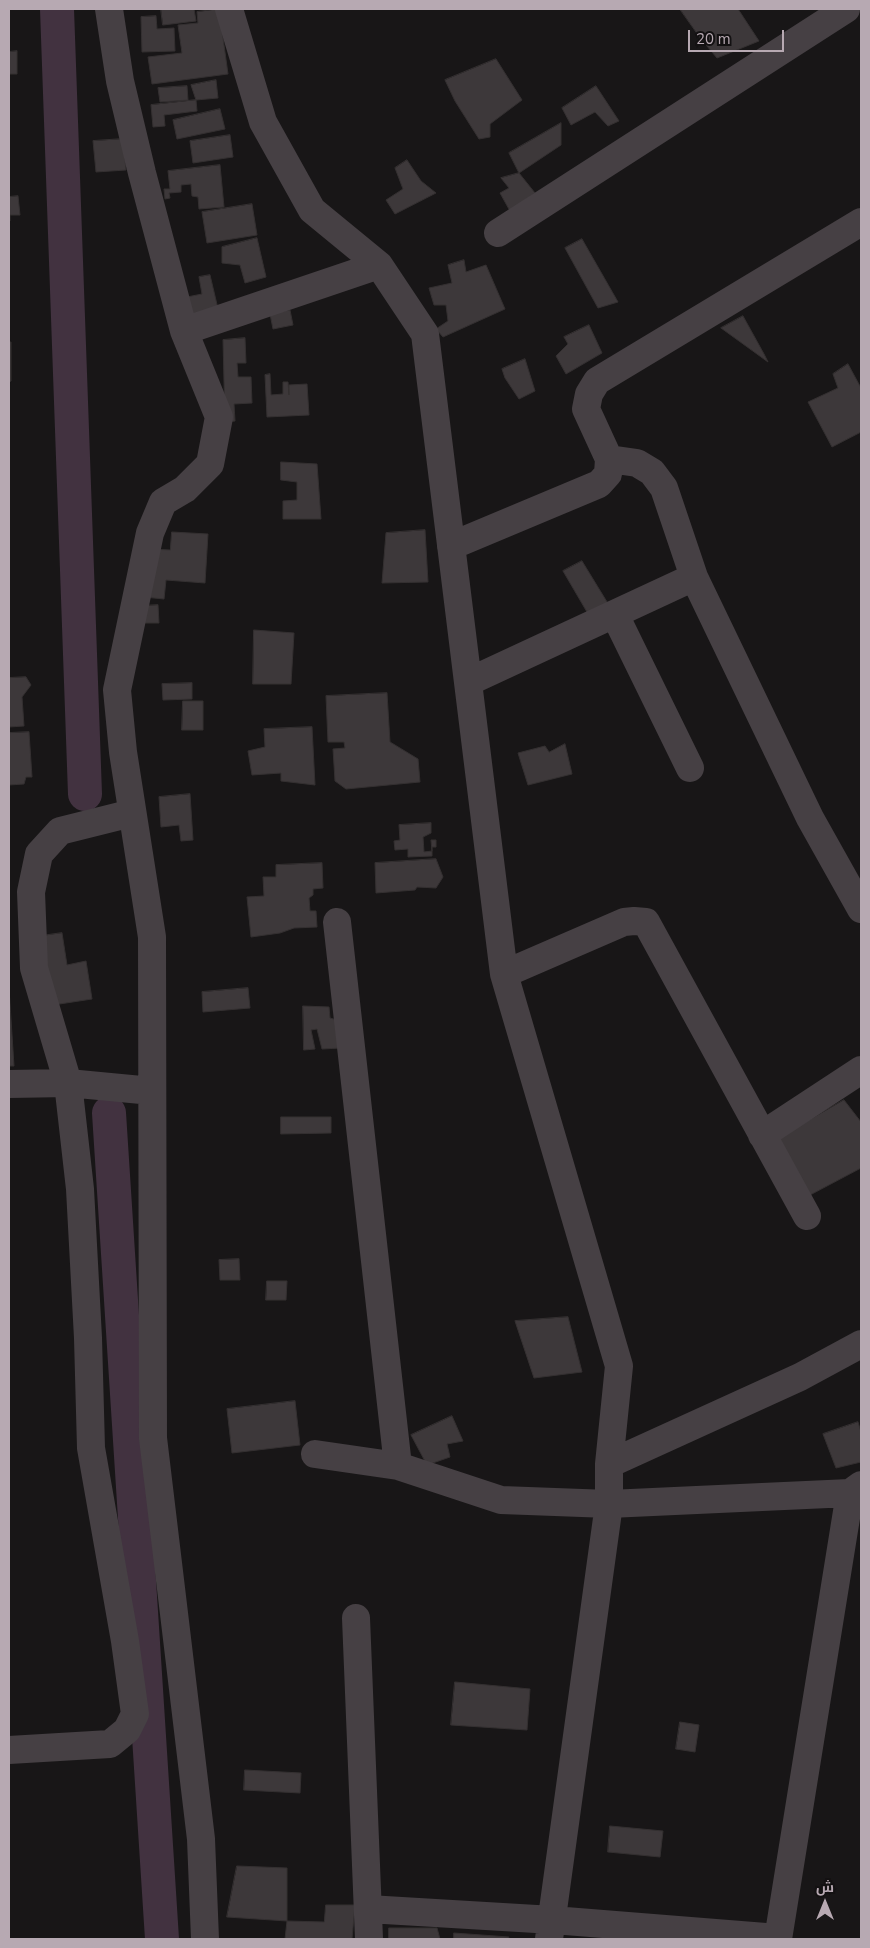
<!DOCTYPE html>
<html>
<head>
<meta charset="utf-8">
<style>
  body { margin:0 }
  #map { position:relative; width:870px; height:1948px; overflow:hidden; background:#181617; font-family:"Nunito Sans",Cairo,sans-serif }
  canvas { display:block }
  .frame { position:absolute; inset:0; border:10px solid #b7a9b2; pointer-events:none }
  .north { position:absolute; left:800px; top:1878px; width:50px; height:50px; -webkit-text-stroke:4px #131112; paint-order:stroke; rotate:0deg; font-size:14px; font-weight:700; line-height:20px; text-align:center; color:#b7a9b2 }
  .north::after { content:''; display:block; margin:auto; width:18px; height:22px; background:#b7a9b2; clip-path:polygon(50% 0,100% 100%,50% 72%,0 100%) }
  .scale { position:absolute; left:688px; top:30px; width:96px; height:22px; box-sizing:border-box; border:2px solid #b7a9b2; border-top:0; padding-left:6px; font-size:15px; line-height:18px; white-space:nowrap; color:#b7a9b2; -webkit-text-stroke:4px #131112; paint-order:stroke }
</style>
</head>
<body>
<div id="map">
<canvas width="870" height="1948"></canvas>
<div class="frame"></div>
<div class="north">ش</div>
<div class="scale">20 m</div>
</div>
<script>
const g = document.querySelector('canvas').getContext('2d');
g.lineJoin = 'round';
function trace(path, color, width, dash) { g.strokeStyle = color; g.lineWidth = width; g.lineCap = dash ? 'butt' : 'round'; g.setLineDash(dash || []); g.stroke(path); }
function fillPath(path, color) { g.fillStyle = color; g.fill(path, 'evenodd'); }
const canal = new Path2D(`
  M 57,9 L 85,794
  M 109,1113 L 162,1939`);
const building = new Path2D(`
  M 161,9 L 199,9 L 194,9 L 196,21 L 163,25 Z
  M 219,9 L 228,74 L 152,84 L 148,57 L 182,53 L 178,25 L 198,23 L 197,12 Z
  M 680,9 L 738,9 L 759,41 L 717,58 L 701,39 Z
  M 156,16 L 157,29 L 174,28 L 175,51 L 142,52 L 141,17 Z
  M 17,51 L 17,74 L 9,74 L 9,52 Z
  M 496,59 L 522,100 L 490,124 L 490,137 L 479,139 L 455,101 L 445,80 Z
  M 216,80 L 218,98 L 196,100 L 191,85 Z
  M 187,86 L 188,100 L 160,102 L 158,88 Z
  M 596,86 L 619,121 L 608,126 L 595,112 L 571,125 L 562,108 Z
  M 196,100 L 197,111 L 164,115 L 165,126 L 153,127 L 151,105 Z
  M 220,109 L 225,129 L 177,139 L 173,120 Z
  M 561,123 L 561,145 L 519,173 L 509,153 Z
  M 230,135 L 233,157 L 193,163 L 190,141 Z
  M 123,139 L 126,170 L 96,172 L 93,141 Z
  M 407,160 L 421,181 L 436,193 L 395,214 L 386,200 L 403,189 L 395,168 Z
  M 220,165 L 224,207 L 199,209 L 198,197 L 192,196 L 191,184 L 181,185 L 181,192 L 169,193 L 170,198 L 165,199 L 164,189 L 170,189 L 168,171 Z
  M 519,173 L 535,193 L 510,211 L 500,193 L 509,188 L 501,178 Z
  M 18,196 L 20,215 L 10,215 L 10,221 L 9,221 L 9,197 Z
  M 252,204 L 257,235 L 207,243 L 202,212 Z
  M 257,238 L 266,277 L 245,283 L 240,265 L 222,263 L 222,247 Z
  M 582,239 L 618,302 L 598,308 L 565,248 Z
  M 464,260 L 466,272 L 486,265 L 505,309 L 443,337 L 436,329 L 448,321 L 446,305 L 434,305 L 429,288 L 452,283 L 448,265 Z
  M 210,275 L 219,313 L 192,319 L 187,297 L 202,294 L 199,277 Z
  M 290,310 L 293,325 L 273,329 L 270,314 Z
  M 743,316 L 764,354 L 768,362 L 721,328 Z
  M 589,325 L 602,353 L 566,374 L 556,356 L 568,344 L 564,337 Z
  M 245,338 L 246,363 L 237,363 L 238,377 L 251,377 L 252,403 L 234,404 L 235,421 L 225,422 L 223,340 Z
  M 9,342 L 11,342 L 11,381 L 9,382 Z
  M 525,359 L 535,391 L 519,399 L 505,378 L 502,369 Z
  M 848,364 L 861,388 L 861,432 L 832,447 L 808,402 L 838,388 L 833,374 Z
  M 270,374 L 271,395 L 283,394 L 283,382 L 288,382 L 289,395 L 289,385 L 307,384 L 309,415 L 267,417 L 265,375 Z
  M 281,462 L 317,464 L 321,519 L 283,519 L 283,501 L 297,500 L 297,482 L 281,480 Z
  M 425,530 L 428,582 L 382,583 L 386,533 Z
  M 172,532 L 208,534 L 205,583 L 166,580 L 164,599 L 144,597 L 148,549 L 170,550 Z
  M 582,561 L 615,615 L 594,624 L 563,571 Z
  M 158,605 L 159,623 L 142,623 L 142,606 Z
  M 254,630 L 294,633 L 291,684 L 253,684 Z
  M 26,677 L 31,685 L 22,697 L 24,726 L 9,727 L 9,678 Z
  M 192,683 L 192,699 L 163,700 L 162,684 Z
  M 387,693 L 390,742 L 418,759 L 420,782 L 346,789 L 335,781 L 333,749 L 345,748 L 344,742 L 328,742 L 326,696 Z
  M 183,701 L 203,701 L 203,730 L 182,730 Z
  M 312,727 L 315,785 L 281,781 L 281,773 L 252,775 L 248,751 L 265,747 L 264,729 Z
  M 29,732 L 32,777 L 26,777 L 24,784 L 9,785 L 9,733 Z
  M 565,744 L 572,774 L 528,785 L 518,753 L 545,746 L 549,752 Z
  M 190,794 L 193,840 L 181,841 L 179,825 L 161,827 L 159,797 Z
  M 431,823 L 431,833 L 423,837 L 424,852 L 432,851 L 431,840 L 436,840 L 436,847 L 432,847 L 432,856 L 408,857 L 408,849 L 395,850 L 394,841 L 400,840 L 399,825 Z
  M 436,859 L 443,877 L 436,888 L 417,887 L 415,890 L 376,893 L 375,863 Z
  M 322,863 L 323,888 L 313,889 L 313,895 L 309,898 L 310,911 L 316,911 L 317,927 L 294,928 L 280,933 L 251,937 L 247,897 L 264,896 L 263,877 L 276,877 L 276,865 Z
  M 62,933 L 67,965 L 86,961 L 92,999 L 53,1005 L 41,936 Z
  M 9,988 L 14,1066 L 9,1066 Z
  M 248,988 L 250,1008 L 203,1012 L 202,992 Z
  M 303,1006 L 329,1007 L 330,1018 L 340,1021 L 341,1048 L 322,1049 L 317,1029 L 311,1030 L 315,1049 L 304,1050 Z
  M 844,1100 L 861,1122 L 861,1168 L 810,1195 L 778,1138 Z
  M 281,1117 L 331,1117 L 331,1133 L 281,1134 Z
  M 239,1259 L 240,1280 L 220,1280 L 219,1260 Z
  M 267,1281 L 287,1281 L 286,1300 L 266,1300 Z
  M 568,1317 L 582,1372 L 534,1378 L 515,1321 Z
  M 295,1401 L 300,1445 L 232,1453 L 227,1409 Z
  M 452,1416 L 463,1441 L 447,1444 L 450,1457 L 427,1465 L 411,1435 Z
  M 858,1422 L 861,1432 L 861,1462 L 836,1468 L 823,1434 Z
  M 455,1682 L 530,1689 L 527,1730 L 451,1725 Z
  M 680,1722 L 699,1725 L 695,1752 L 676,1749 Z
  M 245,1770 L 301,1773 L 300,1793 L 244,1790 Z
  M 610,1826 L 663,1831 L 660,1857 L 608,1852 Z
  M 237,1866 L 287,1868 L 287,1921 L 227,1917 Z
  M 326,1905 L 355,1905 L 352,1939 L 285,1939 L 287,1921 L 324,1922 Z
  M 389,1928 L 437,1928 L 440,1939 L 389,1939 Z
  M 454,1933 L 509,1937 L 508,1939 L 454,1939 Z`);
const minor = new Path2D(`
  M 109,9 L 120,81 L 142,173 L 184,331 L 219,417 L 210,464 L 185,489 L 163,502 L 150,533 L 117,690 L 123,752 L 152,937 L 153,1438 L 201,1839 L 205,1939
  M 229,9 L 263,122 L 312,210 L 379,265 L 425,334 L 504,974 L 619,1366 L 609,1464 L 609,1504 L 549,1939
  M 498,233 L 846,9
  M 184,331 L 379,265
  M 609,459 L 637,463 L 652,472 L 664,488 L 694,577 L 810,818 L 861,909
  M 451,546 L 599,484 L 608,474 L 609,459 L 586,409 L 589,394 L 597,381 L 861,222
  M 615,615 L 690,768
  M 468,682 L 694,577
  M 337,922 L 398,1466
  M 504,974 L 624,922 L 634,921 L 646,922 L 807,1216
  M 9,1084 L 68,1083 L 152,1091
  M 762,1135 L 861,1070
  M 315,1454 L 398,1466 L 501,1500 L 609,1504 L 850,1493 L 861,1485
  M 609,1464 L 800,1377 L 861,1344
  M 356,1618 L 369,1939
  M 9,1750 L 110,1744 L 127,1730 L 135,1714 L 125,1641 L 91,1448 L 88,1338 L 80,1189 L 68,1083 L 34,968 L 31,892 L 39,854 L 60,831 L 132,813
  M 368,1909 L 553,1920 L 778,1938
  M 778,1939 L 850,1493`);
trace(canal, '#423240', 34);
fillPath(building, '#3d383a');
trace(building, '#343031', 1);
trace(minor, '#464044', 28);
</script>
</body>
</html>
